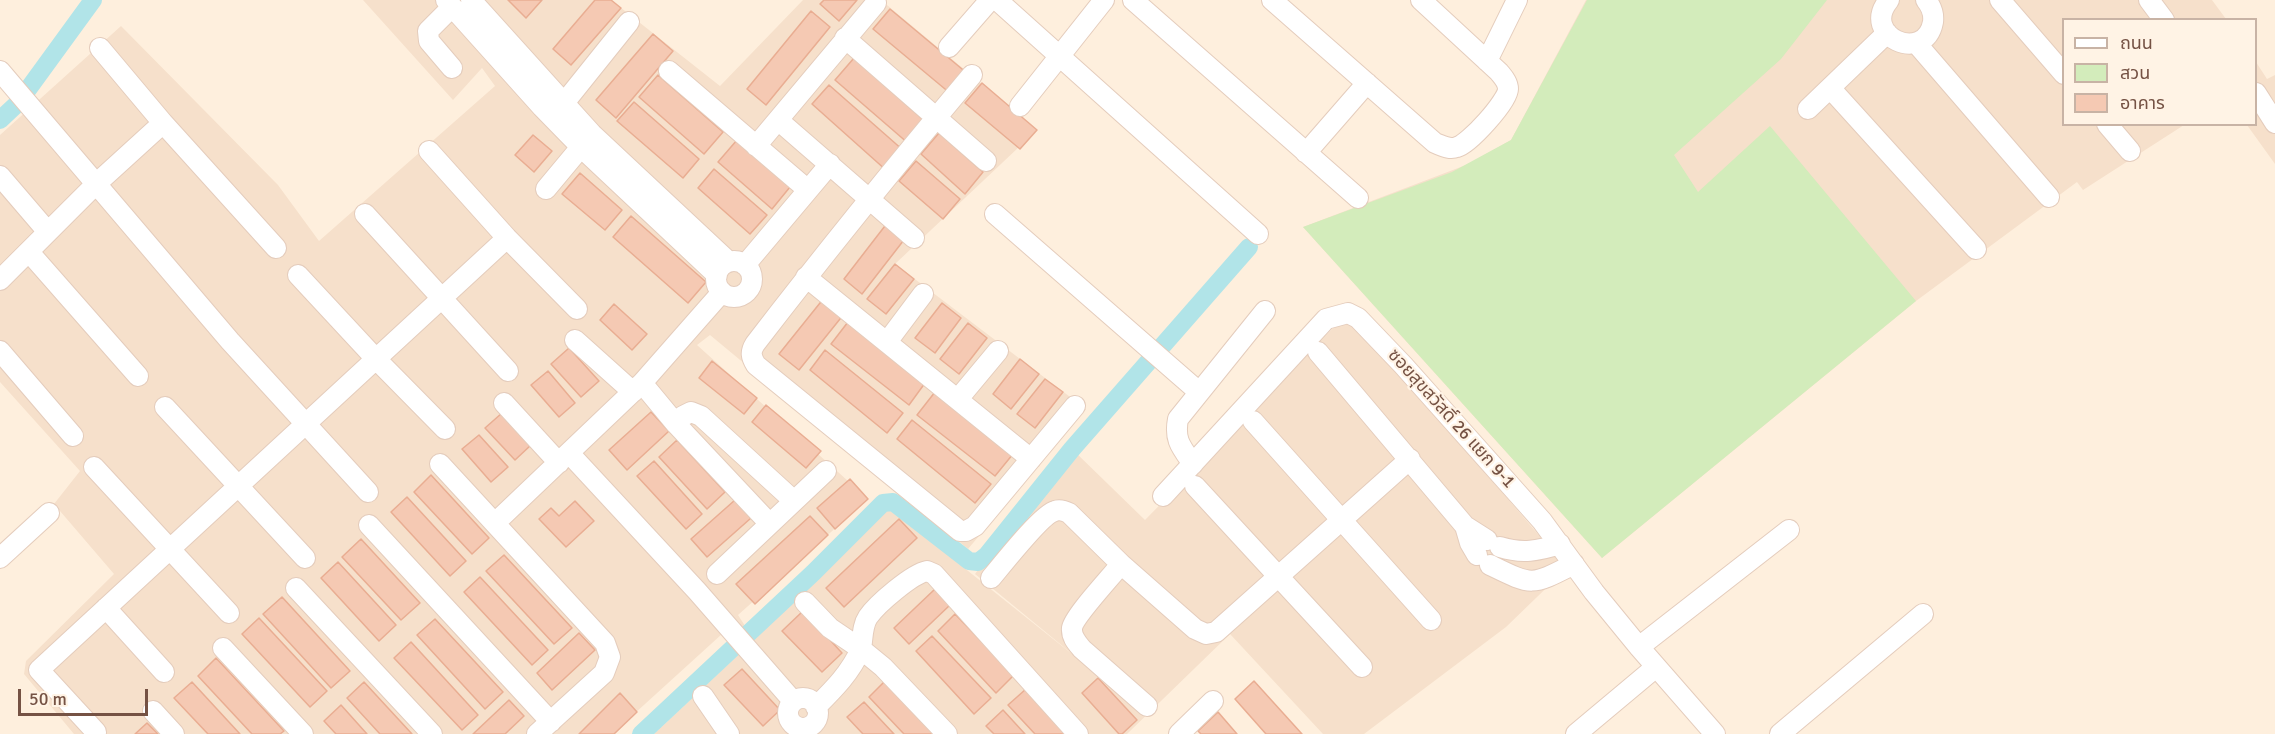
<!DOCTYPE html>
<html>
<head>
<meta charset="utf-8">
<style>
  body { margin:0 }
  #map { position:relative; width:2275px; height:734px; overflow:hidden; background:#feefdd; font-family:Signika,"Noto Sans Thai",sans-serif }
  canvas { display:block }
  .legend { position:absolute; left:2062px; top:18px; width:195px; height:108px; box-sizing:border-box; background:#fff3e5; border:2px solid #c8b3a5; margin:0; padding:8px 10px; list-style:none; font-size:18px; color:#755244 }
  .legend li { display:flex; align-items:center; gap:12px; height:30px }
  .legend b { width:30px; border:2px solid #c8b3a5 }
  .scale { position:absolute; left:18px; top:689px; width:130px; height:27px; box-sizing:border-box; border:3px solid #755244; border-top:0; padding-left:8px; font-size:18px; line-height:21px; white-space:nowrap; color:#755244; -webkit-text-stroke:4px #fff3e5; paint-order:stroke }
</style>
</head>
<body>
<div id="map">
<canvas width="2275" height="734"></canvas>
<ul class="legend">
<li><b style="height:8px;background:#fff"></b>ถนน</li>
<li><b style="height:16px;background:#d3ecbb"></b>สวน</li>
<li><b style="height:16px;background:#f5c9b3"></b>อาคาร</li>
</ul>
<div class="scale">50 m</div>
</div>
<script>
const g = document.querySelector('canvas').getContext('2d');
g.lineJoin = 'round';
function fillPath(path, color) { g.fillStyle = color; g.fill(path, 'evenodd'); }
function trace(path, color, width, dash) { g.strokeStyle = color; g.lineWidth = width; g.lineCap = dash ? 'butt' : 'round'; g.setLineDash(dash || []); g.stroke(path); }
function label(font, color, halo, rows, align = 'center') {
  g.font = font + ' Signika,"Noto Sans Thai",sans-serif'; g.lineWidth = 4.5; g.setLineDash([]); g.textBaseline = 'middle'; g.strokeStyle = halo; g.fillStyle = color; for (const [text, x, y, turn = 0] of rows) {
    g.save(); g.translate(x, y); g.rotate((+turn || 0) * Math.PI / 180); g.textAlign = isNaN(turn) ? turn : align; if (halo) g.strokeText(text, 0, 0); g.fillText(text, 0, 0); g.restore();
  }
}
const residential = new Path2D(`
  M 363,0 L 611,0 L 720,86 L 803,0 L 881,0 L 1037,130 L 895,264 L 1086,409 L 968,549 L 710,335 L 697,345 L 868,499 L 738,615 L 749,632 L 883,503 L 1082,662 L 975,574 L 1072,449 L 1145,520 L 1348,313 L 1567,568 L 1506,627 L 1364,734 L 1323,734 L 1230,634 L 1127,734 L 654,734 L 738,655 L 722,634 L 612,734 L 74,734 L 24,674 L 26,661 L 114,574 L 54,504 L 80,471 L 0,382 L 0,135 L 121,26 L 278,185 L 319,241 L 495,86 L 482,68 L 453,100 Z
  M 1586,0 L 2212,0 L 2226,19 L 2064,20 L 2064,124 L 2184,125 L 2083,190 L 2077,182 L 1916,301 L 1602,558 L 1303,227 L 1466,165 L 1511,140 Z
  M 2256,62 L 2267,79 L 2275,75 L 2275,164 L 2247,125 L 2256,124 Z`);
const green = new Path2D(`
  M 1587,0 L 1827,0 L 1781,59 L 1674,155 L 1698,192 L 1770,126 L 1916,301 L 1602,558 L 1303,227 L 1452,172 L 1511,140 Z`);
const canal = new Path2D(`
  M 0,120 L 18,103 L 93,0
  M 641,734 L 813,573 L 883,503 L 893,502 L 969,561 L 978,562 L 987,555 L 1072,449 L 1249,247`);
const building = new Path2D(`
  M 508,0 L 542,0 L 526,18 Z
  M 595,0 L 611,0 L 621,8 L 571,65 L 553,49 Z
  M 824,0 L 857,0 L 839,21 L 820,4 Z
  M 890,9 L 968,74 L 951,94 L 873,29 Z
  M 811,11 L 830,27 L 766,105 L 747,89 Z
  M 653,34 L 673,51 L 616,118 L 596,100 Z
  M 854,58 L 927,123 L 909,144 L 835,80 Z
  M 658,75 L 723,132 L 704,154 L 639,97 Z
  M 982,83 L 1037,130 L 1020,149 L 965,103 Z
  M 829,85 L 904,151 L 887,171 L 812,104 Z
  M 634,102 L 699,159 L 683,178 L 617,121 Z
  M 939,133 L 983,172 L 965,194 L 921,154 Z
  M 533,135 L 552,151 L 534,172 L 515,155 Z
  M 737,140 L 790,187 L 772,209 L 718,162 Z
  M 916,161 L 960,199 L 943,219 L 899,181 Z
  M 714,169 L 767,215 L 750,234 L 698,188 Z
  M 580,173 L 622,210 L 605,230 L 562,194 Z
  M 631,216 L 706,282 L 688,303 L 613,237 Z
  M 888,222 L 907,236 L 862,294 L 844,279 Z
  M 895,264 L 914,279 L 886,314 L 867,299 Z
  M 824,298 L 844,314 L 799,370 L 779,354 Z
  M 942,303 L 961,318 L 935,353 L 915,338 Z
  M 614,304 L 647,334 L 632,350 L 600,320 Z
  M 848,322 L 925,383 L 909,405 L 831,344 Z
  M 968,323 L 987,338 L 959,374 L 940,359 Z
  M 569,348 L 599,381 L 581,397 L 551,364 Z
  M 825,350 L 903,413 L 887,433 L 810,370 Z
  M 1020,359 L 1039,374 L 1011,409 L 993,394 Z
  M 712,361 L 757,398 L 744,414 L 699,378 Z
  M 548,371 L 575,403 L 559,417 L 531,385 Z
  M 1045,379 L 1063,392 L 1035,428 L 1017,414 Z
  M 935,392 L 1013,454 L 995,476 L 917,415 Z
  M 766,405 L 821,451 L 806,468 L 752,422 Z
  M 651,412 L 669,431 L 627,470 L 609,450 Z
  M 502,413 L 531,445 L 515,460 L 485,428 Z
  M 912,420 L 991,484 L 975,503 L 897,439 Z
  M 479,435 L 508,467 L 491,482 L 462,449 Z
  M 677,440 L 725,492 L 707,509 L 659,457 Z
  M 654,461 L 702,514 L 686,529 L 637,476 Z
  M 431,475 L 489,538 L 472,554 L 414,492 Z
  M 850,479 L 868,499 L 835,529 L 817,508 Z
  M 407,497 L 466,561 L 450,576 L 391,512 Z
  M 735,500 L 751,518 L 707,557 L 691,539 Z
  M 575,501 L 594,521 L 566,547 L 539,519 L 551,508 L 559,516 Z
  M 810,516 L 828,535 L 755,604 L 736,584 Z
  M 899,519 L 917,538 L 844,607 L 826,588 Z
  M 361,539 L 420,603 L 401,620 L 342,557 Z
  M 504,555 L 572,628 L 554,644 L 486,571 Z
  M 338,562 L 396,625 L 379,641 L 321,578 Z
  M 480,577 L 548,650 L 532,665 L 464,592 Z
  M 935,589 L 950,605 L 909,644 L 894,628 Z
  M 282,597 L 350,671 L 331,688 L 263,614 Z
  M 803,611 L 842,653 L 822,672 L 782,631 Z
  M 955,614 L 1014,675 L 996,693 L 938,631 Z
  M 259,618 L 327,691 L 310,707 L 242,634 Z
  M 435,619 L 503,692 L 485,709 L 417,635 Z
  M 579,633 L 595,650 L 552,690 L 537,673 Z
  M 932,636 L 991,698 L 974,714 L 916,651 Z
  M 411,642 L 478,715 L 462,730 L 394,658 Z
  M 216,658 L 284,731 L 280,734 L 252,734 L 198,676 Z
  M 742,669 L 780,710 L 763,726 L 724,685 Z
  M 1098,678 L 1137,720 L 1122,734 L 1119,734 L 1082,693 Z
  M 886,680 L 937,734 L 904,734 L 869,697 Z
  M 1254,681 L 1302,734 L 1266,734 L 1235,699 Z
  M 192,682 L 240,734 L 208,734 L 174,698 Z
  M 364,682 L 412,734 L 380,734 L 347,698 Z
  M 1026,689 L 1069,734 L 1035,734 L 1008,705 Z
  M 620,693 L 637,712 L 614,734 L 579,734 Z
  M 509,700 L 524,716 L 505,734 L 473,734 Z
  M 864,702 L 894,734 L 863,734 L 847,717 Z
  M 341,705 L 367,734 L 336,734 L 324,721 Z
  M 1003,710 L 1025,734 L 994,734 L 986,726 Z
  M 1218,712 L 1237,734 L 1201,734 L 1198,731 Z
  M 147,723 L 158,734 L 135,734 Z`);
const street = new Path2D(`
  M 446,0 L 542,107 L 584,150 L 717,275
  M 471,0 L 592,134 L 729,262
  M 997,0 L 1258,234
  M 1133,0 L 1358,198
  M 1272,0 L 1435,143 C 1443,146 1449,150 1457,147 C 1469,144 1508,101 1508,89 C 1508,82 1503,77 1499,72 L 1421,0
  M 1889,0 C 1859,36 1925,65 1933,22 C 1934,14 1931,6 1926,0
  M 2000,0 L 2064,74
  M 2149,0 L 2164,20
  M 452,7 L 428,31 L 429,41 L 452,68
  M 845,38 L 986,161
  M 1916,43 L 2049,197
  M 949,47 L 990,0
  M 1487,61 L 1517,0
  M 0,71 L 230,341 L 368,492
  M 669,71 L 808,190
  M 972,75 C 898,163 825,253 755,344 C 750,352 751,357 756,365 L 960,531 L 966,531 L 975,526 L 1075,406
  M 1831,89 L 1976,249
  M 2256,93 L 2275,123
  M 1020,106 L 1104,0
  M 1808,109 L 1887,33
  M 556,113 L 629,22
  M 778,120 L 914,238
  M 163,123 L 276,248
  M 2107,124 L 2130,151
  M 756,146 L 876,3
  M 429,151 L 507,238 L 577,309
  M 1306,153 L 1367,83
  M 0,176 L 48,232
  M 546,189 L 581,147
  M 365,214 L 508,371
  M 995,214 L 1199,392
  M 29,252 L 138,376
  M716 279a18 18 0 1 1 36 0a18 18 0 1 1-36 0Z
  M 745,265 L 830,164
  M 298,275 L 376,359 L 445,429
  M 806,277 L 1031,459
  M 0,280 L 96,184 L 163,123 L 100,48
  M 575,340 L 633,392
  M 887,342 L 923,294
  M 0,351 L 73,436
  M 1318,352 L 1465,526 L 1487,540
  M 642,383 L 676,424 L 770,524
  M 958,399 L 998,351
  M 504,403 L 559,463
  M 165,407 L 305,558
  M 1253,421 L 1431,620
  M 676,424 L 683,416 L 691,412 L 701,416 L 794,501
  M 569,453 L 697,591 L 793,701
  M 440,464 L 605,643 L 610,657 L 604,673 L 537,734
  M 1193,464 C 1181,447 1174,440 1178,419 L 1265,311
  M 94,467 L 229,613
  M 1195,486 L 1362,667
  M 1163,496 L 1326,319 L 1348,313 L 1358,318 L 1403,365 L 1542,521 L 1594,592 L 1639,647 L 1715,734
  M 495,523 L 642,383 L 722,292
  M 369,525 L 551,722
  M 1465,526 L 1470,543 L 1477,555
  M 1500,547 C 1522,554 1538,551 1560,544
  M 0,558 L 49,513
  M 1121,564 C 1112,576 1074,616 1072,628 C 1071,637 1077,643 1082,649 L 1147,706
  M 1490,565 C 1533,586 1531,586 1574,564
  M 717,574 L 826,471
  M 991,578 C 1002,565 1042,514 1055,511 C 1060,509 1065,511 1069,513 L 1121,564 L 1195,629 L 1206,634 L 1216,632 L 1410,459
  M 296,588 L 432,734
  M 805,602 L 830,628 L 861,649 C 863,638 862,626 868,617 C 877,604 912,574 927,571 L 934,574 L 1078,734
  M 106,608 L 164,672
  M 1639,647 L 1789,530
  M 223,648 L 303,734
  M 703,696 L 729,734
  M788 713a15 15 0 1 1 30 0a15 15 0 1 1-30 0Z
  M 816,707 C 835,688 850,673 861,649 L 883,667 L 947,734
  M 153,711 L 174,734
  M 96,732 L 39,670 L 507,238
  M 1179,734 L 1213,701
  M 1576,734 L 1656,667
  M 1780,734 L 1923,614`);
const streetNames = [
  ["ซอยสุขสวัสดิ์ 26 แยก 9-1",1451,419,48]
];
fillPath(residential, '#f6e0cb');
fillPath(green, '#d3ecbb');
trace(canal, '#b1e4e8', 18);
fillPath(building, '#f5c9b3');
trace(building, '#e9ad92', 1.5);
trace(street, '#e4ccbc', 22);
trace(street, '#fff', 20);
label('18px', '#755244', '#fff3e5', streetNames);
</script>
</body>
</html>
